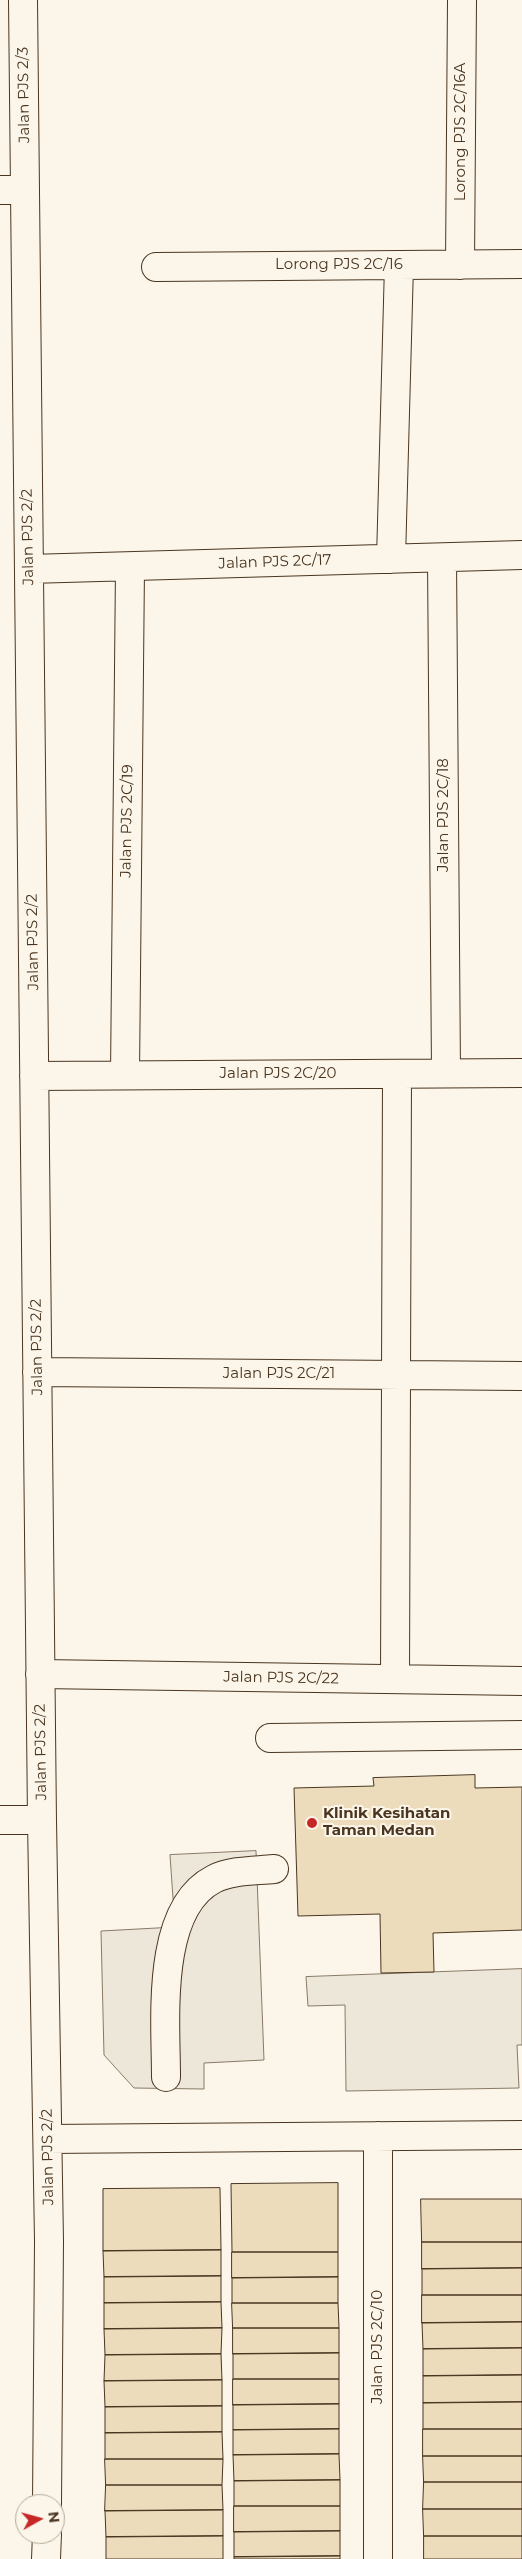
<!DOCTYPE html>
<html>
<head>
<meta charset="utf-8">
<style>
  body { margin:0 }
  #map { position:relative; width:522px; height:2559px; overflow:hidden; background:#fbf6e9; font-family:Montserrat,sans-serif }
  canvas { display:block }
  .north { position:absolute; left:15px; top:2494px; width:50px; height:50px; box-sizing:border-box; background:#fbf6e9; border:1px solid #b4a999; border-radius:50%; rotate:83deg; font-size:14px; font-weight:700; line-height:20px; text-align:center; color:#4a3520 }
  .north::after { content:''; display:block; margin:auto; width:18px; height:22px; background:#c62828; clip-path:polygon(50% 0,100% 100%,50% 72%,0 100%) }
</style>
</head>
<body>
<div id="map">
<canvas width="522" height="2559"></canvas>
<div class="north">N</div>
</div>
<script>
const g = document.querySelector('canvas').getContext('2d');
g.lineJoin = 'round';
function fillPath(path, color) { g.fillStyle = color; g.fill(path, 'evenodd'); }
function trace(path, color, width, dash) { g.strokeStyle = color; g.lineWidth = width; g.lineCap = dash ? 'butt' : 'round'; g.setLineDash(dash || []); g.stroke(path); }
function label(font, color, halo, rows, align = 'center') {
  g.font = font + ' Montserrat,sans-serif'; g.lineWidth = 4; g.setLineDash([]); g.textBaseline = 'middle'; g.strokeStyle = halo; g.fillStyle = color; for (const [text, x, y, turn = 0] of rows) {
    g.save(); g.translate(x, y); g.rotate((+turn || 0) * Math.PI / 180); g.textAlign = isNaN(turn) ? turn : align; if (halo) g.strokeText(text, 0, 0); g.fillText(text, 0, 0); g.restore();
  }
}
const parking = new Path2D(`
  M 256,1851 L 264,2060 L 204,2063 L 204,2089 L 134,2088 L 104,2055 L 101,1931 L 175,1927 L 170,1855 Z
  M 522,1969 L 522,2045 L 517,2045 L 519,2088 L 346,2091 L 345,2005 L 308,2006 L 306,1977 Z`);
const building = new Path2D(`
  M 475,1775 L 475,1788 L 522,1787 L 522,1930 L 433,1933 L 434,1972 L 381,1973 L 380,1914 L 298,1916 L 294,1788 L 374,1786 L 373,1778 Z
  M 338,2183 L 338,2252 L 232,2252 L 231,2184 Z
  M 220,2188 L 221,2250 L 103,2251 L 103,2189 Z
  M 421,2199 L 522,2199 L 522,2242 L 422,2242 Z
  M 422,2242 L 522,2242 L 522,2268 L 422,2269 Z
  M 221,2250 L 221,2276 L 104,2277 L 103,2251 Z
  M 232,2252 L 338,2252 L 338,2277 L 232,2278 Z
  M 522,2268 L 522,2295 L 422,2295 L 422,2269 Z
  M 221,2276 L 221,2302 L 104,2303 L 104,2277 Z
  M 338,2277 L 338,2303 L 232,2303 L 232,2278 Z
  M 422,2295 L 522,2295 L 522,2322 L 422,2323 Z
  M 221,2302 L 222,2328 L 104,2329 L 104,2303 Z
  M 232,2303 L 338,2303 L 339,2328 L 233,2328 Z
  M 522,2322 L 522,2348 L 423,2349 L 422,2323 Z
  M 222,2328 L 221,2354 L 105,2355 L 104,2329 Z
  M 233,2328 L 339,2328 L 339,2353 L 233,2354 Z
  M 522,2348 L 522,2375 L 423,2376 L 423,2349 Z
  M 339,2353 L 339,2379 L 233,2379 L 233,2354 Z
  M 221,2354 L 222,2380 L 104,2381 L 105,2355 Z
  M 522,2375 L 522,2402 L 423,2403 L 423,2376 Z
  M 233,2379 L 339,2379 L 339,2404 L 233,2405 Z
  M 222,2380 L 222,2406 L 105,2407 L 104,2381 Z
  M 522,2402 L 522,2429 L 423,2429 L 423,2403 Z
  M 339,2404 L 339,2429 L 233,2430 L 233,2405 Z
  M 222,2406 L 222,2432 L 105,2433 L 105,2407 Z
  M 339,2429 L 339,2454 L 233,2455 L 233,2430 Z
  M 423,2429 L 522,2429 L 522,2456 L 423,2456 Z
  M 222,2432 L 223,2459 L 105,2459 L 105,2433 Z
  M 339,2454 L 340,2480 L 234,2481 L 233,2455 Z
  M 423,2456 L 522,2456 L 522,2482 L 424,2482 Z
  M 105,2459 L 223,2459 L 222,2485 L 106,2485 Z
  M 340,2480 L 340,2506 L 234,2506 L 234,2481 Z
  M 424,2482 L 522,2482 L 522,2509 L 423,2509 Z
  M 106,2485 L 222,2485 L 223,2510 L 105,2511 Z
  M 234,2506 L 340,2506 L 340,2531 L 234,2532 Z
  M 423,2509 L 522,2509 L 522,2536 L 424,2536 Z
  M 223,2510 L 223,2536 L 106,2537 L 105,2511 Z
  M 340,2531 L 340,2556 L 234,2557 L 234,2532 Z
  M 223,2536 L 223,2559 L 106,2559 L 106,2537 Z
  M 424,2536 L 522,2536 L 522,2559 L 424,2559 Z
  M 340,2556 L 340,2559 L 234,2559 L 234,2557 Z`);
const minor = new Path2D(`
  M 23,0 L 42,1820 L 49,2241 L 47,2504
  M 0,190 L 25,190
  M 460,265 L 462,0
  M 156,267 L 522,264
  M 442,558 L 446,1073
  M 391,559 L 399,265
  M 29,569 L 522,555
  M 125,1075 L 130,567
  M 34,1076 L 522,1073
  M 37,1372 L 522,1376
  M 40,1674 L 522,1681
  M 395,1679 L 397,1074
  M 270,1738 L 522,1735
  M 0,1820 L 42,1820
  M 166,2077 C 166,2021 155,1909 214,1879 C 231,1870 255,1871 274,1869
  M 378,2136 L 378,2559
  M 48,2139 L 522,2135
  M 46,2559 L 47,2534`);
const markers = [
  [312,1823,6,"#c62828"]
];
const streetNames = [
  ["Jalan PJS 2/3",24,95,-91],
  ["Lorong PJS 2C/16A",461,132,-90],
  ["Lorong PJS 2C/16",339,265],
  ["Jalan PJS 2/2",28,537,-91],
  ["Jalan PJS 2C/17",275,562,-2],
  ["Jalan PJS 2C/18",444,815,-90],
  ["Jalan PJS 2C/19",127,821,-89],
  ["Jalan PJS 2/2",33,942,-91],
  ["Jalan PJS 2C/20",278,1074],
  ["Jalan PJS 2/2",37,1347,-91],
  ["Jalan PJS 2C/21",279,1374],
  ["Jalan PJS 2C/22",281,1678,1],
  ["Jalan PJS 2/2",41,1752,-91],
  ["Jalan PJS 2/2",48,2157,-91],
  ["Jalan PJS 2C/10",378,2347,-90]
];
const poiNames = [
  ["Klinik Kesihatan",323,1814],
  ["Taman Medan",323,1831]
];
fillPath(parking, '#ede7d9');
trace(parking, '#887966', 1);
fillPath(building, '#ecdcbc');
trace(building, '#4a3520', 1);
trace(minor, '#4a3520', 30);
trace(minor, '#fbf6e9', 28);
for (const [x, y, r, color] of markers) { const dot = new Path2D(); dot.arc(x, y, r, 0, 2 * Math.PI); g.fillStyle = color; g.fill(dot); trace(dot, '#fbf6e9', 2); }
label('15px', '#4a3520', '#fbf6e9', streetNames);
label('bold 15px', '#4a3520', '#fbf6e9', poiNames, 'left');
</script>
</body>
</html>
